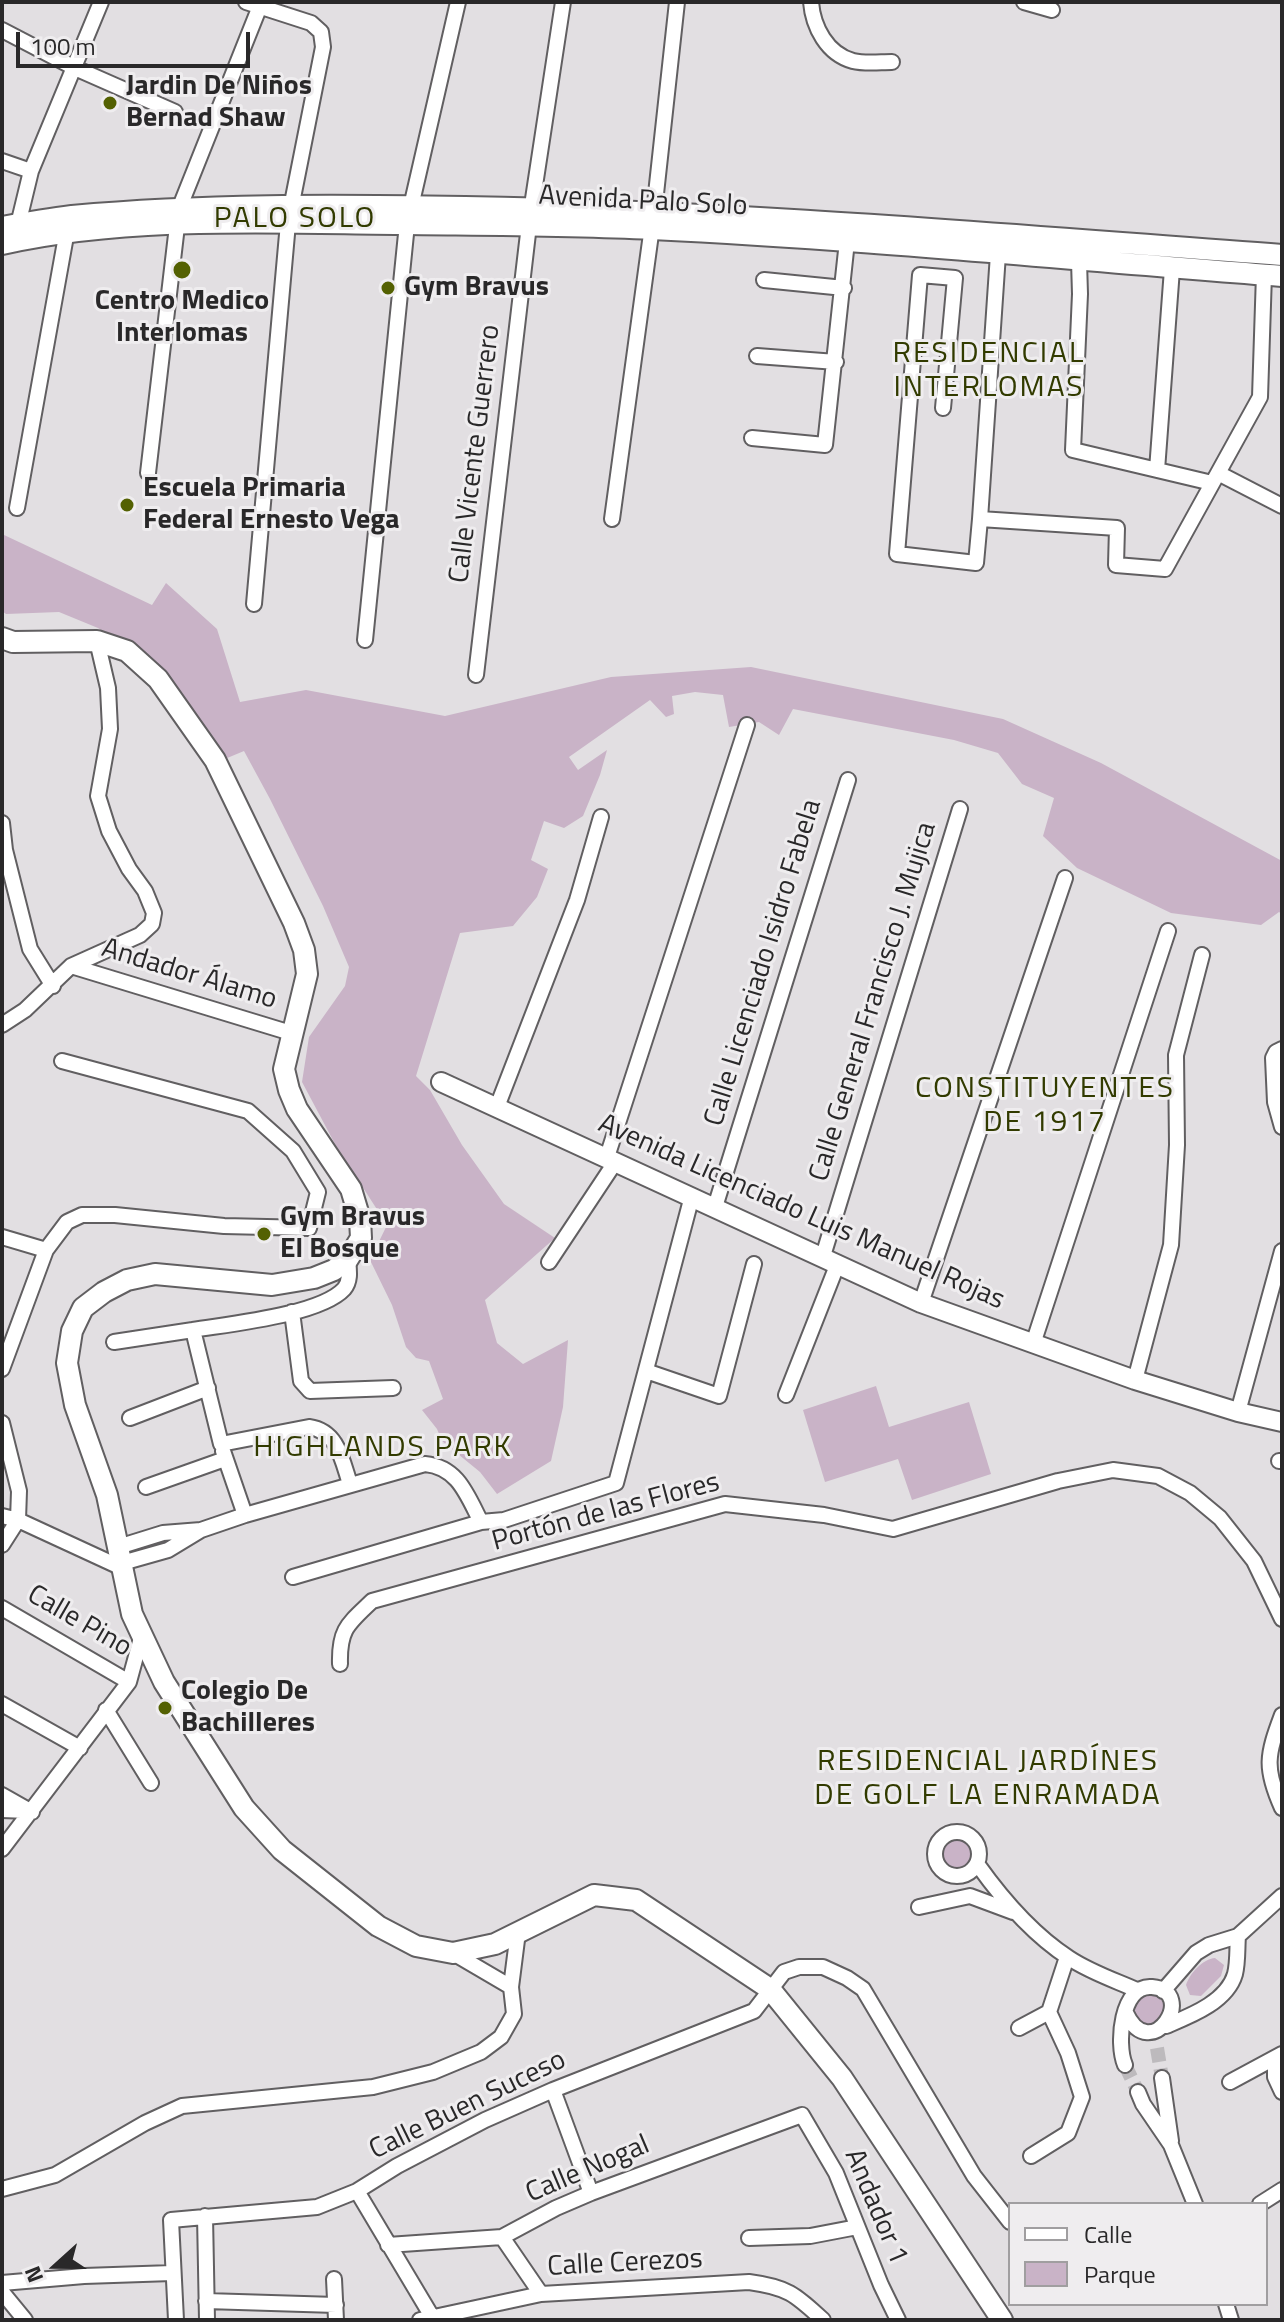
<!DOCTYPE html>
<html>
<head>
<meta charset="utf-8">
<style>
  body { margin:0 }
  #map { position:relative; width:1284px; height:2322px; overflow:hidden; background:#e2dfe2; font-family:"Titillium Web",sans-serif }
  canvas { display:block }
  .frame { position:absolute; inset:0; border:4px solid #292829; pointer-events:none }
  .legend { position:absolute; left:1008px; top:2202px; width:260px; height:104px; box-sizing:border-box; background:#efedef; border:2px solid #a09ea0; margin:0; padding:10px 14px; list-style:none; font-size:24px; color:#292829 }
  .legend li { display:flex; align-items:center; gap:16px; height:40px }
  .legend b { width:40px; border:2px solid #a09ea0 }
  .north { position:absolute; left:16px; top:2226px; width:80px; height:80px; -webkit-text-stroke:6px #efedef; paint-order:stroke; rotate:249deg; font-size:22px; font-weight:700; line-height:32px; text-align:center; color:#292829 }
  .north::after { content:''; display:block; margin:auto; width:28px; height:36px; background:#292829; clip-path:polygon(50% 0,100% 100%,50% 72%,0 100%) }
  .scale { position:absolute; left:16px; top:32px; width:234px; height:36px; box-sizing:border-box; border:4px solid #292829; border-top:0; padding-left:10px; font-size:24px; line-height:28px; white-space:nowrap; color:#292829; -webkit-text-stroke:6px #efedef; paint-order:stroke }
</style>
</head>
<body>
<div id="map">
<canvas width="1284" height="2322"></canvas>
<div class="frame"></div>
<ul class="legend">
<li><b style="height:10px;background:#fff"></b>Calle</li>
<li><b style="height:22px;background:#c9b3c7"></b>Parque</li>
</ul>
<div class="north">N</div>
<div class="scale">100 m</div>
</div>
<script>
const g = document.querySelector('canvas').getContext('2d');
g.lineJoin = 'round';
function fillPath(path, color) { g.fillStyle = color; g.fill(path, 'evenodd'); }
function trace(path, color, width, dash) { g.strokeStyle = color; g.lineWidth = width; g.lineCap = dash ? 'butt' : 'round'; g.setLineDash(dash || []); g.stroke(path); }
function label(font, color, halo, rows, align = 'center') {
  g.font = font + ' "Titillium Web",sans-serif'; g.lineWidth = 6; g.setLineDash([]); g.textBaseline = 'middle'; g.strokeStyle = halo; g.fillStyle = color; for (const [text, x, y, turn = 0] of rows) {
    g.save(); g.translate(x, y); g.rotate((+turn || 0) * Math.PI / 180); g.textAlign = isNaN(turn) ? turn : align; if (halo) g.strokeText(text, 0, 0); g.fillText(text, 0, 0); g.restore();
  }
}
const green = new Path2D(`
  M 2,534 L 152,605 L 166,583 L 217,629 L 240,702 L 306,690 L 445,716 L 611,677 L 751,667 L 1003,719 L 1101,763 L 1282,861 L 1282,914 L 1279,912 L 1261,925 L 1171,913 L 1077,868 L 1043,836 L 1054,798 L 1022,784 L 998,753 L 954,740 L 793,709 L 779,735 L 759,722 L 729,727 L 723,695 L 695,692 L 672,696 L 674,714 L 666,717 L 650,700 L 569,757 L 578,770 L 607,750 L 600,775 L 583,816 L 564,828 L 544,821 L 531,860 L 548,869 L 537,897 L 513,926 L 460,933 L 416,1076 L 430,1090 L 462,1145 L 504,1204 L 555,1238 L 485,1300 L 497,1343 L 523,1364 L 568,1340 L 563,1407 L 551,1461 L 497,1494 L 480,1472 L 442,1441 L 437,1429 L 422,1410 L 443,1399 L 429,1361 L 416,1358 L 406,1347 L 392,1305 L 370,1260 L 387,1225 L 335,1144 L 302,1082 L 309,1037 L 345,986 L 349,967 L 323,906 L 270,799 L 244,751 L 220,761 L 131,650 L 98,628 L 59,612 L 6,614 L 2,611 Z
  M 876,1386 L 889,1427 L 969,1402 L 991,1474 L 912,1500 L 898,1459 L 825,1482 L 803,1410 Z
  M943 1855a15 15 0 1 1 30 0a15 15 0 1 1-30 0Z
  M 1215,1958 L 1224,1965 L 1221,1976 L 1201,1996 L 1190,1995 L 1186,1985 C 1190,1973 1203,1959 1215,1958 Z
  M1135 2010a15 15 0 1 1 30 0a15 15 0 1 1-30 0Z`);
const minorTunnel = new Path2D(`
  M 1157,2048 L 1162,2078
  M 1125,2065 L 1138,2092`);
const minor = new Path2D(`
  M 246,2 L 311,23 L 321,32 L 323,47 L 288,223 L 254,604
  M 811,2 C 813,27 827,54 853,61 C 865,64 880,62 892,62
  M 1024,2 L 1052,10
  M 2,30 L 75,68 L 175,112
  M 2,161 L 31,171
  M 16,233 L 31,171 L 101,2
  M 1079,261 L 1080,294 L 1073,450 L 1212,483
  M 764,280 L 844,288
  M 757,356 L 836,362
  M 943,408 L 955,278 L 920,275 L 897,554 L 976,563 L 980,519 L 1117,528 L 1116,565 L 1165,569 L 1260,397 L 1264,274
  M 752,438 L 825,445 L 848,232
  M 1157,470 L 1172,269
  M 148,473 L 179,209 L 260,6
  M 1218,473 L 1282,506
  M 17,508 L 68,225
  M 612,519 L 654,212 L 677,2
  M 980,519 L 998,254
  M 365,640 L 407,224 L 458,2
  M 476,675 L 529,225 L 563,2
  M 2,823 L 5,850 L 30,949 L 53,986
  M 71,966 L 291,1033
  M 2,1025 L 25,1010 L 71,966 L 140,935 L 152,924 L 154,913 L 145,891 L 129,869 L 109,831 L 98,796 L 110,729 L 108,688 L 97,641
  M 1282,1049 L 1276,1052 L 1273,1058 L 1275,1102 L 1282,1127
  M 497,1107 L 577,900 L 601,817
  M 607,1157 L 747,725
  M 715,1207 L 848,780
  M 2,1237 L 46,1250
  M 823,1256 L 960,809
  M 348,1259 C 349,1270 351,1281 344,1289 C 320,1315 229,1324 193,1330 L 221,1444 L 309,1427 C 338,1431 342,1460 350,1484
  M 549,1262 L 616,1161
  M 921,1303 L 1065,878
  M 292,1312 L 301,1381 L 310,1391 L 393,1388
  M 114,1342 L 193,1330
  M 1033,1344 L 1168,931
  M 2,1369 L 46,1250 L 67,1222 L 82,1215 L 115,1215 L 224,1226 L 309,1228 L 318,1192 L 293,1151 L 248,1111 L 62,1061
  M 646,1371 L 719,1396 L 754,1264
  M 1135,1380 L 1171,1245 L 1177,1145 L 1176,1055 L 1202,955
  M 786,1395 L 838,1263
  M 1238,1412 L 1282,1251
  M 130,1418 L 208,1388
  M 2,1423 L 19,1491 L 18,1520 L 2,1545
  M 223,1451 L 245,1515
  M 1279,1461 L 1282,1461
  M 146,1487 L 225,1459
  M 2,1516 L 18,1520 L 122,1568
  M 118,1547 L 163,1533 L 201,1530
  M 122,1563 L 168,1550 L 201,1530 L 245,1515 L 425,1464 C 458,1467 467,1495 481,1522 L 504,1520 L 616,1483 L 692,1196
  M 293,1577 L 481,1522
  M 2,1608 L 129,1682
  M 340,1664 C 339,1629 348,1624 372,1601 L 725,1504 L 824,1515 L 893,1529 L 1058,1481 L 1113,1470 L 1158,1476 L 1190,1493 L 1220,1518 L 1254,1561 L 1282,1619
  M 2,1704 L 80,1748
  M 106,1710 L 151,1783
  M 1282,1715 C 1267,1755 1264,1768 1282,1808
  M 2,1795 L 32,1812
  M 2,1810 L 28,1811
  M935 1854a22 22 0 1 1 44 0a22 22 0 1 1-44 0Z
  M 2,1849 L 129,1682 L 141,1638
  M 978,1865 C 1003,1900 1032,1934 1069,1958 C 1090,1972 1114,1980 1137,1990
  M 919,1907 L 970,1896 L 1013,1912
  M 453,1953 L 511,1987
  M 1163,1991 L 1196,1953 L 1209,1945 L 1238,1936 L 1282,1896
  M 1166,2026 C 1190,2016 1227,2002 1235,1974 C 1238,1962 1237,1948 1238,1936
  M 1019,2028 L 1049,2012
  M 1275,2059 L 1275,2077 L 1282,2092
  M 1125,2065 C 1116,2044 1121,1984 1152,1987 C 1199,1991 1151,2067 1126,2013
  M 1162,2078 L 1171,2141
  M 1230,2082 L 1282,2054
  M 553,2090 L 591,2193
  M 1138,2092 L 1143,2104 L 1171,2145 L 1195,2204
  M 1031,2156 L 1068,2133 L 1082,2097 L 1068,2053 L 1049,2012 L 1067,1957
  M 2,2189 L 55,2175 L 145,2123 L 182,2106 L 373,2087 L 433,2072 L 481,2052 L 501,2037 L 514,2014 L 511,1987 L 518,1932
  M 357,2191 L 434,2320
  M 1260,2204 L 1282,2190
  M 205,2216 L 207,2320
  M 502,2237 L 541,2294
  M 749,2238 L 810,2236 L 857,2227
  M 388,2245 L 502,2237 L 556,2208 L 591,2193 L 802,2115 L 836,2173 L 881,2285 L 898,2320
  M 334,2279 L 336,2320
  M 2,2283 L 84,2276 L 172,2273
  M 2,2292 L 25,2320
  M 206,2301 L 336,2305
  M 1226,2304 L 1231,2320
  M 176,2320 L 171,2220 L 317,2207 L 357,2191 L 397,2166 L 485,2120 L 553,2090 L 754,2011 L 784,1972 L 799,1967 L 823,1967 L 847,1978 L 863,1989 L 974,2176 L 1010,2222
  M 420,2320 L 541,2294 L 749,2282 C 787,2287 795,2294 823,2320`);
const tertiary = new Path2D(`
  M 441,1082 L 921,1303 L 1135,1380 L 1238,1412 L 1282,1422`);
const secondary = new Path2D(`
  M 2,227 C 25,223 49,219 72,216 C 203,204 334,205 465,207 C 738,211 1010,235 1282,255
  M 2,244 C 130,215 276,223 407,224 C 489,225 570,225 652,229 C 862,239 1072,260 1282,276
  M 2,638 L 13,642 L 97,641 L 127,651 L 158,679 L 215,760 L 294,923 L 304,950 L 307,974 L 284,1069 L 289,1090 L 297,1109 L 351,1189 L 360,1219 L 361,1238 L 348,1259 L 334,1270 L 314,1278 L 272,1285 L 155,1274 L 127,1280 L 104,1292 L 83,1308 L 72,1331 L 67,1363 L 75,1405 L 107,1495 L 132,1614 L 164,1682 L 244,1808 L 282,1850 L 378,1926 L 416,1946 L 453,1953 L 495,1944 L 594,1895 L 636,1900 L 770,1989 L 842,2078 L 1002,2320`);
const markers = [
  [110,103,8,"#546102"],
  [182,270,10,"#546102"],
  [388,288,8,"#546102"],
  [127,505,8,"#546102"],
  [264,1234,8,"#546102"],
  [165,1708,8,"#546102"]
];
const poiNames = [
  ["Jardin De Niños",126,87],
  ["Bernad Shaw",126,119],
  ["Gym Bravus",404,288],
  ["Centro Medico",182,302,"center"],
  ["Interlomas",182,334,"center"],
  ["Escuela Primaria",143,489],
  ["Federal Ernesto Vega",143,521],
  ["Gym Bravus",280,1218],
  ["El Bosque",280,1250],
  ["Colegio De",181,1692],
  ["Bachilleres",181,1724]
];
const streetNames = [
  ["Avenida Palo Solo",643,202,3],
  ["Calle Vicente Guerrero",476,454,-83],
  ["Calle Licenciado Isidro Fabela",764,963,-73],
  ["Andador Álamo",189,975,17],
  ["Calle General Francisco J. Mujica",874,1002,-73],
  ["Avenida Licenciado Luis Manuel Rojas",801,1213,24],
  ["Portón de las Flores",606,1513,-15],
  ["Calle Pino",79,1622,30],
  ["Calle Buen Suceso",468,2106,-26],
  ["Calle Nogal",588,2170,-23],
  ["Andador 1",875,2207,67],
  ["Calle Cerezos",625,2264,-3]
];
const neighbourhoodNames = [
  ["PALO SOLO",295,220],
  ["RESIDENCIAL",989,355],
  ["INTERLOMAS",989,389],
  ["CONSTITUYENTES",1045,1090],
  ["DE 1917",1045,1124],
  ["HIGHLANDS PARK",383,1449],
  ["RESIDENCIAL JARDÍNES",988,1763],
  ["DE GOLF LA ENRAMADA",988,1797]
];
fillPath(green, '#c9b3c7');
trace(minorTunnel, '#bdbabd', 14, [14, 7]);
trace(minor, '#615f61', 18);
trace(tertiary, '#615f61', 22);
trace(secondary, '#615f61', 24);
trace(minor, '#fff', 14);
trace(tertiary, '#fff', 18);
trace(secondary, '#fff', 20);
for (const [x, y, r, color] of markers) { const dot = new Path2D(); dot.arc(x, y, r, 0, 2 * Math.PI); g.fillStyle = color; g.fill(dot); trace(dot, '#efedef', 3); }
label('bold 28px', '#292829', '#efedef', poiNames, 'left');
label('28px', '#292829', '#efedef', streetNames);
g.letterSpacing = '2px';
label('30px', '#323b00', '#efedef', neighbourhoodNames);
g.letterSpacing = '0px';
</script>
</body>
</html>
